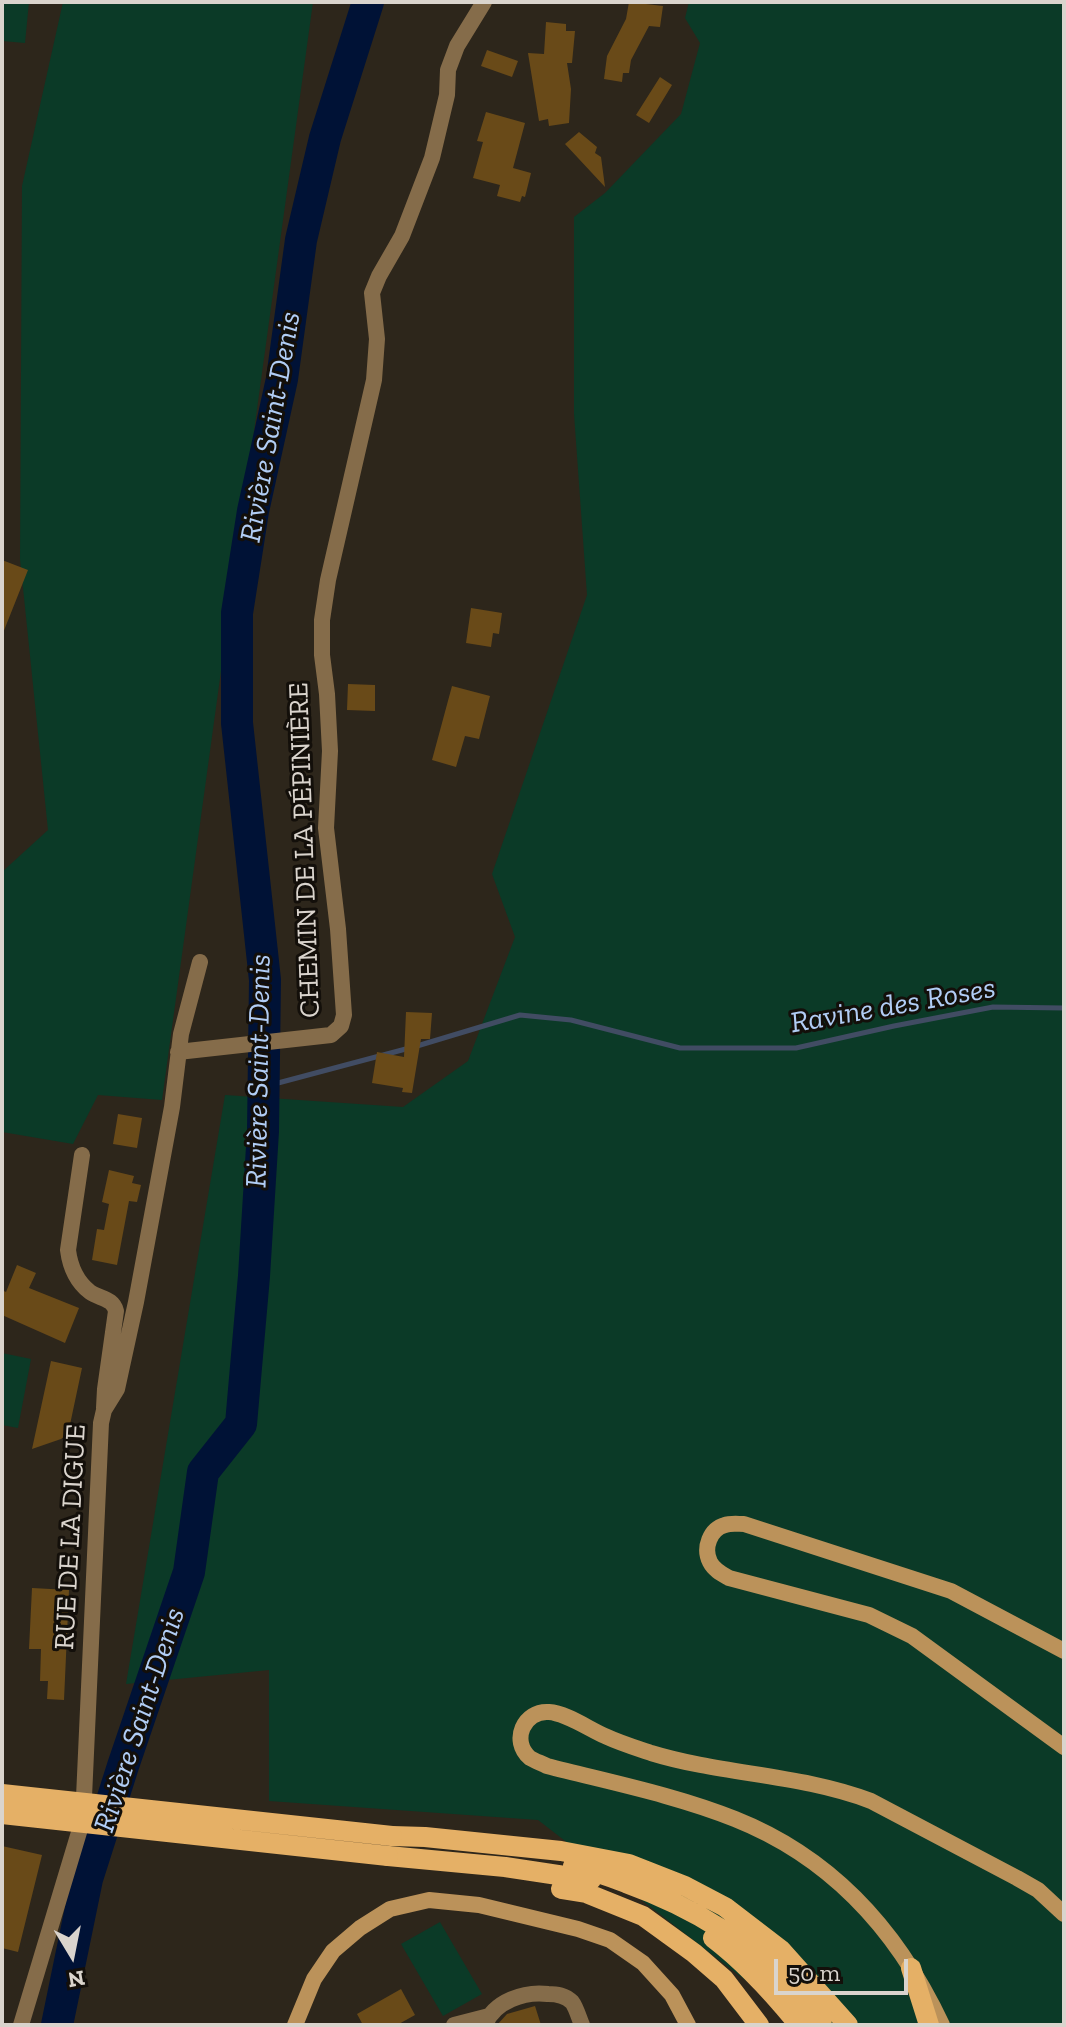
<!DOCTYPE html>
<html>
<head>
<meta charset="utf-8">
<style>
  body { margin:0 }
  #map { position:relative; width:1066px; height:2027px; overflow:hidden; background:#2d261b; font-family:"Zilla Slab",serif }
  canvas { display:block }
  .frame { position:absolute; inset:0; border:4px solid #dad4cd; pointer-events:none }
  .north { position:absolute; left:32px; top:1915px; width:80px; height:80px; -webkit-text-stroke:6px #130f0a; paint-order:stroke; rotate:170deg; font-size:22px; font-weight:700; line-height:32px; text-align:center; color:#dad4cd }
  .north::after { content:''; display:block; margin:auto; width:28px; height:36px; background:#dad4cd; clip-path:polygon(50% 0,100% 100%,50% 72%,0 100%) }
  .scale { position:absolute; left:774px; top:1959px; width:134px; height:36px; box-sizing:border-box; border:4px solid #dad4cd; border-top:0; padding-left:10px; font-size:24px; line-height:28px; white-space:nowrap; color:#dad4cd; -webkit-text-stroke:6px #130f0a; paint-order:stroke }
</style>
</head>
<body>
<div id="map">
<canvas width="1066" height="2027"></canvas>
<div class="frame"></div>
<div class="north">N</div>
<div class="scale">50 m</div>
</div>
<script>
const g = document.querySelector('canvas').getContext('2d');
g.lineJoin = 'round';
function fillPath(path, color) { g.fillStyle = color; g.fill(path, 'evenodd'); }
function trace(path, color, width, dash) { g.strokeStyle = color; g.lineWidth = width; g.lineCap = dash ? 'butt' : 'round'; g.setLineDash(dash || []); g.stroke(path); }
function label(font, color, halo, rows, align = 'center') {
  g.font = font + ' "Zilla Slab",serif'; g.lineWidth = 6; g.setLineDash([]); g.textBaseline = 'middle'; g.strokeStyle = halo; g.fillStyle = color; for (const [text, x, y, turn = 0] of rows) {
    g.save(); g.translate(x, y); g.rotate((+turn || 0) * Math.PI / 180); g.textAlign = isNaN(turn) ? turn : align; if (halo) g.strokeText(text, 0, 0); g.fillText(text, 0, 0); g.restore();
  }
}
const green = new Path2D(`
  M 2,2 L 29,2 L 25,43 L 2,41 Z
  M 63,2 L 313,2 L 162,1100 L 98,1095 L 73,1144 L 2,1132 L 2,872 L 48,830 L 20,559 L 22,186 Z
  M 689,2 L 1064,2 L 1064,2025 L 789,2025 L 780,2007 L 538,1820 L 269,1801 L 269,1670 L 126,1684 L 225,1095 L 403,1107 L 468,1061 L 515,937 L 492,874 L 587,595 L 574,414 L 574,217 L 605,193 L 681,114 L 700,43 L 685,18 Z
  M 2,1353 L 31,1359 L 18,1428 L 2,1425 Z
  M 440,1922 L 482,1994 L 443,2016 L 401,1944 Z`);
const stream = new Path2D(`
  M 263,1087 L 417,1046 L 520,1015 L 571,1020 L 680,1048 L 796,1048 L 894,1026 L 993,1007 L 1064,1008`);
const river = new Path2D(`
  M 57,2025 L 87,1879 L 123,1766 L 189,1572 L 203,1472 L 241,1424 L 254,1276 L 263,1131 L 265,980 L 237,723 L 237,613 L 253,511 L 282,379 L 301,240 L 325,138 L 368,2`);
const building = new Path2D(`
  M 629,2 L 663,6 L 660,27 L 649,26 L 631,60 L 629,73 L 623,73 L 622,82 L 604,79 L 607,56 L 626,19 Z
  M 546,22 L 566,24 L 566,31 L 575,31 L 572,63 L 567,63 L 571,89 L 569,123 L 549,126 L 548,119 L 539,121 L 528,53 L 544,54 Z
  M 487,50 L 518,61 L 512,77 L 481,66 Z
  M 660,77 L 672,85 L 649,123 L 636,115 Z
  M 486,112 L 525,123 L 513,168 L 531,173 L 525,197 L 522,196 L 520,202 L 497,196 L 500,185 L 473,178 L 483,142 L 477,141 Z
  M 579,132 L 597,147 L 595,153 L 601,157 L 605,187 L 565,144 Z
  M 2,560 L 28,570 L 3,633 L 2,633 Z
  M 471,608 L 502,613 L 499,634 L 493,633 L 491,647 L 466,643 Z
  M 348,684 L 375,685 L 375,711 L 347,710 Z
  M 452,686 L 490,696 L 479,739 L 465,736 L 456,767 L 432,760 Z
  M 406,1012 L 432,1013 L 430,1039 L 421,1039 L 412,1093 L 402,1092 L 403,1088 L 372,1083 L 377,1052 L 404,1057 Z
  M 118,1114 L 142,1118 L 137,1148 L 113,1144 Z
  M 109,1170 L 134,1176 L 132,1183 L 141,1185 L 137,1202 L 129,1201 L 117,1265 L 92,1260 L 97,1229 L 104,1230 L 109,1204 L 102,1202 Z
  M 17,1265 L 36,1273 L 29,1288 L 79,1308 L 65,1343 L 2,1315 L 2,1290 L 6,1292 Z
  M 51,1361 L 82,1368 L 68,1434 L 61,1439 L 32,1449 Z
  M 32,1588 L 69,1590 L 64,1700 L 47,1699 L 48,1681 L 40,1681 L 41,1649 L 29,1649 Z
  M 2,1846 L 42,1855 L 18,1952 L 2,1948 Z
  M 401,1989 L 415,2015 L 397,2025 L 363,2025 L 357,2014 Z
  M 535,2006 L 541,2025 L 497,2025 L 507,2014 Z`);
const minor = new Path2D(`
  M 178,1052 L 331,1035 L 341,1026 L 344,1015 L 338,929 L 326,828 L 330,751 L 327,694 L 322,655 L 322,620 L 328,580 L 374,380 L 377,339 L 372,293 L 379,276 L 402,236 L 432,158 L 447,95 L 448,70 L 457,46 L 484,2
  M 82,1155 L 68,1250 C 70,1266 77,1282 90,1292 C 100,1299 113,1298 116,1311 L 105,1389 L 104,1408
  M 21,2025 L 83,1819 L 101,1423 L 104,1410 L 117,1389 L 136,1302 L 172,1107 L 181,1034 L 200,962
  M 454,2025 L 489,2016
  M 485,2025 C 494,2001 525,1991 548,1994 C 557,1994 565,1995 572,2002 C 576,2007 579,2018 582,2025`);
const secondary = new Path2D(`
  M 1064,1651 L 951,1591 L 744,1524 C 738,1524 730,1523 725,1525 C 710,1529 703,1548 710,1562 C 714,1570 722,1574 729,1578 L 869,1615 L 912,1636 L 1064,1747
  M 295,2025 L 314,1979 L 333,1951 L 360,1928 L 390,1909 L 429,1900 L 479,1905 L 578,1929 L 610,1940 L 643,1963 L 672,1995 L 688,2025
  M 942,2025 C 898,1931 833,1858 735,1819 C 675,1795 609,1782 547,1766 C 541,1763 535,1761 530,1758 C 510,1741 524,1710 549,1712 C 566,1713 589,1729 605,1736 C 620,1743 636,1748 651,1753 C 723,1775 800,1774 871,1801 L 1017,1878 L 1038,1890 L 1064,1914`);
const primary = new Path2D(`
  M 392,1836 L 425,1837 L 561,1851 L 629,1864 L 685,1886 L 725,1907 L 781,1950 L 848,2025
  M 388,1856 L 505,1867 L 591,1880
  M 573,1866 C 591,1870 608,1876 626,1883 C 690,1906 749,1940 795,1992 C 804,2003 815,2013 822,2025
  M 561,1889 L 586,1893 L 643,1916 L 694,1953 L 724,1979 L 759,2025
  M 713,1938 C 746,1963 773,1993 799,2025
  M 911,1968 L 929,2025`);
const primaryBridge = new Path2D(`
  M 2,1794 L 392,1836
  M 2,1814 L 388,1856`);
const streetNames = [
  ["CHEMIN DE LA PÉPINIÈRE",305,850,-92],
  ["RUE DE LA DIGUE",71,1537,-87]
];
const waterNames = [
  ["Rivière Saint-Denis",271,427,-80],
  ["Ravine des Roses",893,1006,-10],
  ["Rivière Saint-Denis",259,1071,-89],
  ["Rivière Saint-Denis",140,1720,-72]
];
fillPath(green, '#0b3a27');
trace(stream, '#414c63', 5);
trace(river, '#001236', 32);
fillPath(building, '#694a18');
trace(minor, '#856c4a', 16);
trace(secondary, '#bb925a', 16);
trace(primary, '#e5b066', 20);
trace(primaryBridge, '#e5b066', 20);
label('28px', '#dad4cd', '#130f0a', streetNames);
label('italic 30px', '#b1cdf5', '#130f0a', waterNames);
</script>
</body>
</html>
